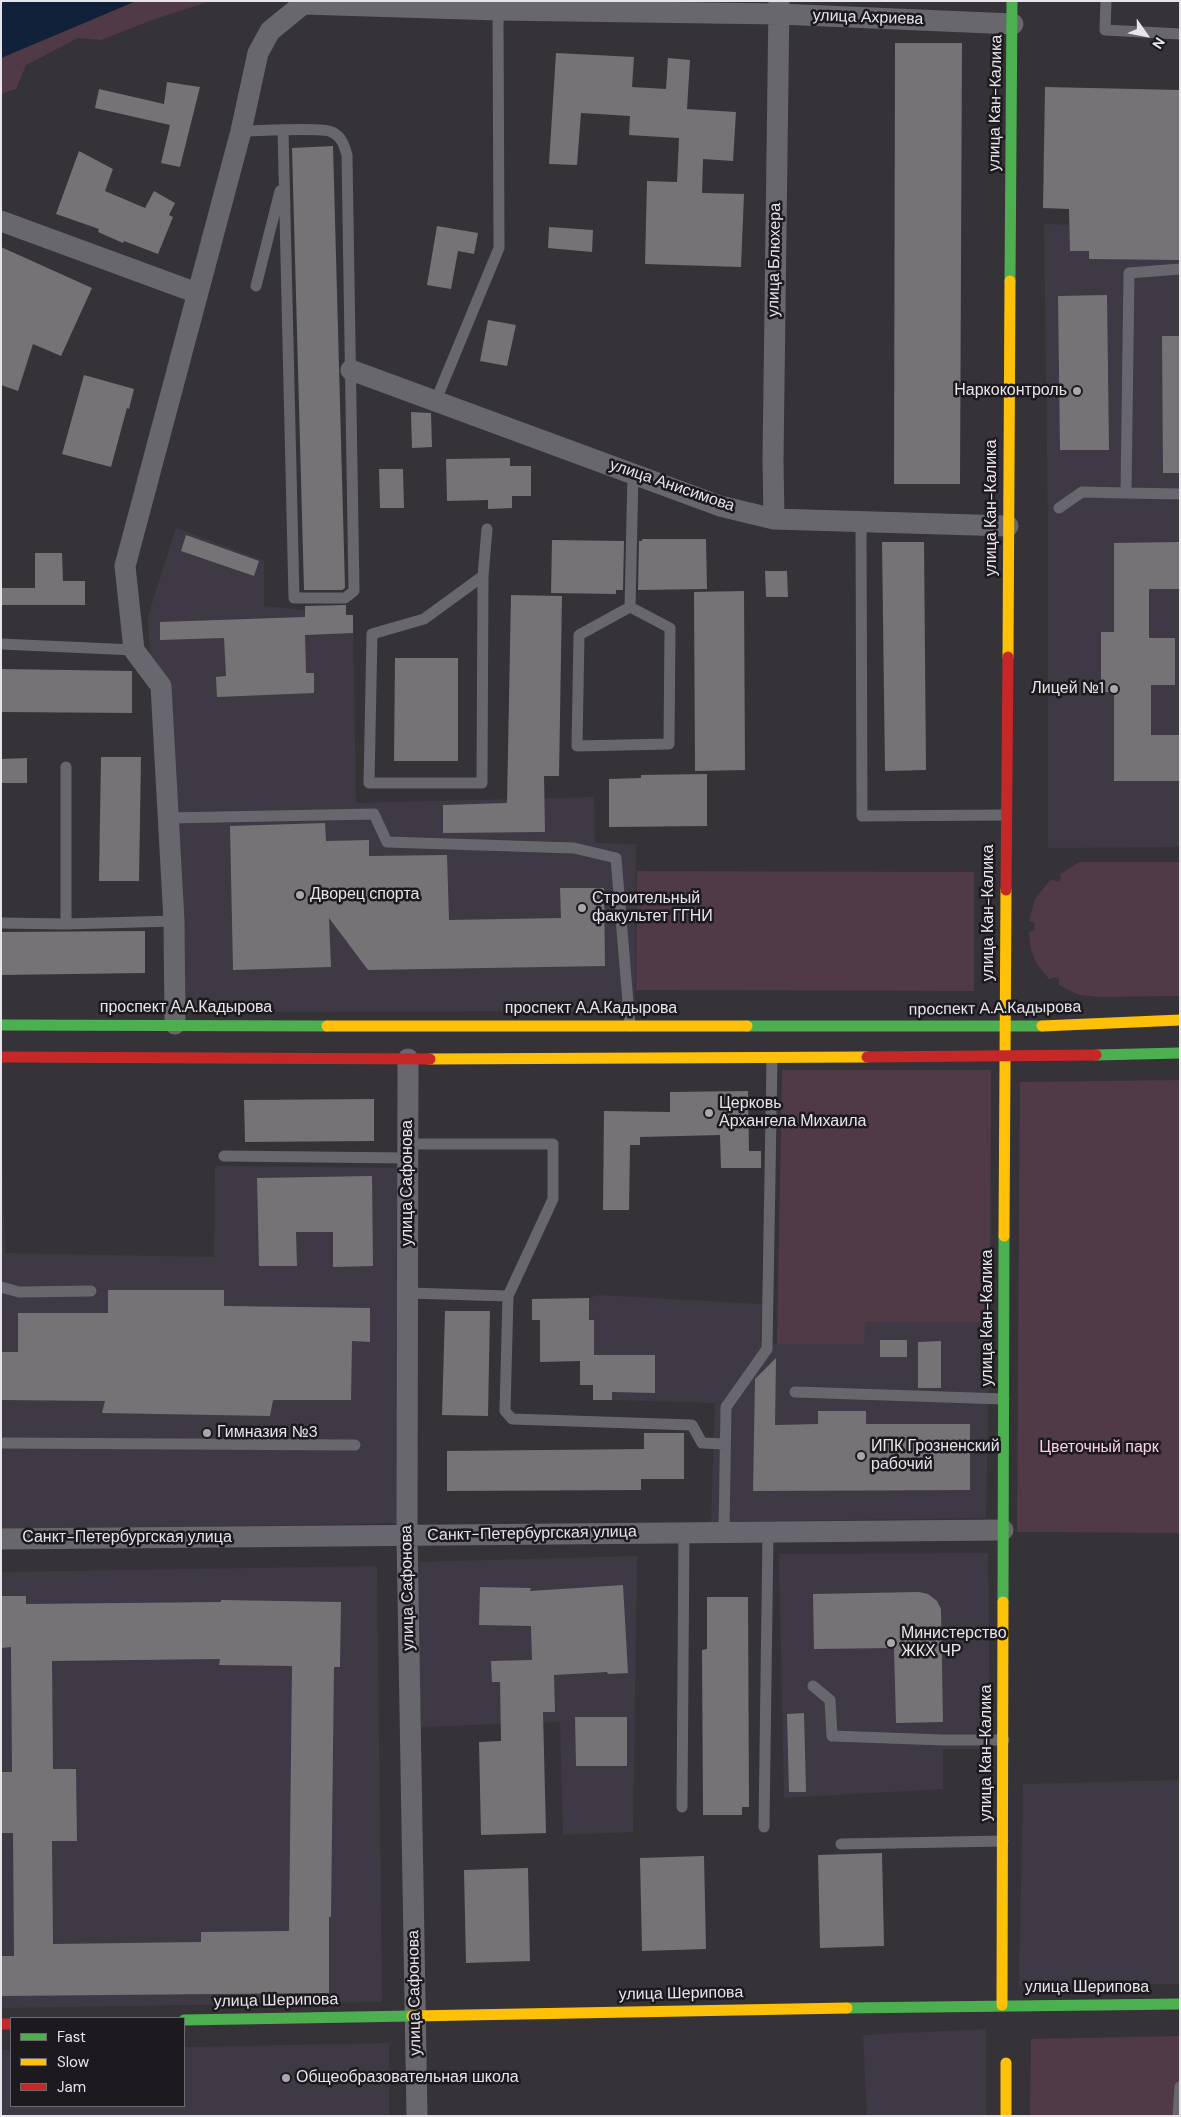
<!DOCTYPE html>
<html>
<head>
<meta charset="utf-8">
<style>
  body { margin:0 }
  #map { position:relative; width:1181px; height:2117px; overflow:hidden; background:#353338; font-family:"DM Sans",sans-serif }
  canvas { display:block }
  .frame { position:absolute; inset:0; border:2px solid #e7e5ea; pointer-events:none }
  .legend { position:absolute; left:10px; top:2017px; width:175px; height:90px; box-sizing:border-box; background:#1c1a1e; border:1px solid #6d6b70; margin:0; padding:6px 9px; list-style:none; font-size:15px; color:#e7e5ea }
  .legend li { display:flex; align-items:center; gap:10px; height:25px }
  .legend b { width:25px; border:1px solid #6d6b70 }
  .north { position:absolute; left:1121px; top:10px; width:50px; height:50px; -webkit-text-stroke:4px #1c1a1e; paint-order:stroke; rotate:123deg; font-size:14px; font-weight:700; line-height:20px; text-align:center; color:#e7e5ea }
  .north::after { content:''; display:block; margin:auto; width:18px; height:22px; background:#e7e5ea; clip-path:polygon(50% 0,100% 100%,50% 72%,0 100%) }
</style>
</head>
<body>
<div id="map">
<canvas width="1181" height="2117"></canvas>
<div class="frame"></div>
<ul class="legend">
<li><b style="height:6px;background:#4caf50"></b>Fast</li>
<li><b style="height:6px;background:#ffc107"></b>Slow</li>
<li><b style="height:6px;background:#c62828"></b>Jam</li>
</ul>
<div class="north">N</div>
</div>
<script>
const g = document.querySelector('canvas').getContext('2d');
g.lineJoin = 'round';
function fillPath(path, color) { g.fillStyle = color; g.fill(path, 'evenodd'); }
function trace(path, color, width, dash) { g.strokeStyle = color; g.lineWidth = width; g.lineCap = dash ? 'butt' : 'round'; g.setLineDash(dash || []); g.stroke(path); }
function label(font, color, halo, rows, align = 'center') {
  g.font = font + ' "DM Sans",sans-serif'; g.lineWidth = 5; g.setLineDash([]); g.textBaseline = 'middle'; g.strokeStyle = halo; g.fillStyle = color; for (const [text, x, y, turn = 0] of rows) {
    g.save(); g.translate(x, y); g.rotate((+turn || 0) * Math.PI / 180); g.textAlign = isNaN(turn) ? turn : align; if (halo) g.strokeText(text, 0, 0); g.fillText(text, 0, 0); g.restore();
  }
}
const built = new Path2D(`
  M 1044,224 L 1180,227 L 1180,847 L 1048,848 L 1048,532 Z
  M 176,528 L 264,561 L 264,606 L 353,615 L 356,803 L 594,797 L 595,843 L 636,844 L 635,1011 L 183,1012 L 150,657 L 148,616 Z
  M 1,1107 L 5,1253 L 214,1257 L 215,1166 L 415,1168 L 412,1523 L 1,1530 Z
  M 598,1295 L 762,1304 L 760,1342 L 777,1344 L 863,1344 L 864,1322 L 990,1322 L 986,1518 L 711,1522 L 715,1403 L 612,1400 L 611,1373 L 594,1373 L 594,1320 L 589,1319 L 589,1298 Z
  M 988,1553 L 990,1749 L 943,1749 L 943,1789 L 784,1798 L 779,1554 Z
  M 637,1556 L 633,1832 L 563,1835 L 560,1722 L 421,1727 L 414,1562 Z
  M 377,1566 L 382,2002 L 1,2008 L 1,1572 Z
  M 1180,1780 L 1180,1984 L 1019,1986 L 1023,1784 Z
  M 986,2029 L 986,2116 L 867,2116 L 863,2035 Z
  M 389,2043 L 389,2116 L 1,2116 L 1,2050 L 11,2050 L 11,2106 L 184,2106 L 184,2047 Z`);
const green = new Path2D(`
  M 136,1 L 211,1 L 152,20 L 101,40 L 78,38 L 26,65 L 16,89 L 1,94 L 1,58 Z
  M 1080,862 L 1180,862 L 1180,996 L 1099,997 L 1079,995 L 1059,985 L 1059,979 L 1054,977 L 1049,979 C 1035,963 1030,954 1029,932 L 1034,930 L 1035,923 L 1029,921 L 1035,899 L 1051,879 L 1058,882 L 1061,879 L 1060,874 Z
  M 637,871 L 974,872 L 974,991 L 636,990 Z
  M 782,1070 L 991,1070 L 990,1322 L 865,1322 L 864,1344 L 777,1344 Z
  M 1180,1080 L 1180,1533 L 1017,1532 L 1020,1082 Z
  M 1180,2036 L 1180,2116 L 1030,2116 L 1031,2039 Z`);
const water = new Path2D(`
  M 1,1 L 136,1 L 1,58 Z`);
const building = new Path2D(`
  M 895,43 L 962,43 L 960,484 L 894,484 Z
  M 556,53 L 634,57 L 632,87 L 666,89 L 668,58 L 690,60 L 687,109 L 736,112 L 733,161 L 703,159 L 702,193 L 744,194 L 741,267 L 645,264 L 647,181 L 677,182 L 679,138 L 629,135 L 630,116 L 581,113 L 577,165 L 549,164 Z
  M 167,82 L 200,87 L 180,167 L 161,163 L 170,125 L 95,108 L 99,89 L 164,104 Z
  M 1045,87 L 1180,90 L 1180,260 L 1089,259 L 1089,251 L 1070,251 L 1069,209 L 1043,208 Z
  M 333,146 L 345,588 L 342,590 L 304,590 L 292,148 Z
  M 79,151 L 113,169 L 105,191 L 145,208 L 154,191 L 175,203 L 169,215 L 173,217 L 158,254 L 124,241 L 123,243 L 98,232 L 99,229 L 56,214 Z
  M 437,226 L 478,233 L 474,254 L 458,251 L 451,289 L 427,285 Z
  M 549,227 L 593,230 L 592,252 L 548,248 Z
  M 1,247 L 92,288 L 61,356 L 33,344 L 18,391 L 1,385 Z
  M 1107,295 L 1109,450 L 1060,450 L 1058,296 Z
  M 488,320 L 516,325 L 507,366 L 480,361 Z
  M 1162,336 L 1180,336 L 1180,473 L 1163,473 Z
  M 84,375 L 134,389 L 129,409 L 127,408 L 111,467 L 62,454 Z
  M 411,412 L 431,413 L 432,447 L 412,448 Z
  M 510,458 L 510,466 L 531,466 L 531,496 L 512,496 L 512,508 L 488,509 L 488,500 L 447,501 L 446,459 Z
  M 379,469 L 403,469 L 404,508 L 380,508 Z
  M 186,535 L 259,561 L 254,576 L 181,551 Z
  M 642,539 L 706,539 L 707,589 L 638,590 L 639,541 L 642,541 Z
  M 552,540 L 624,541 L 623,590 L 616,590 L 616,594 L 551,593 Z
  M 882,542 L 924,542 L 926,770 L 885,771 Z
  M 1180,542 L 1180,589 L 1149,589 L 1149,638 L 1175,638 L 1175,685 L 1151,685 L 1151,735 L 1180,735 L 1180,781 L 1114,781 L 1114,692 L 1101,692 L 1101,632 L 1114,632 L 1114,543 Z
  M 35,553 L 62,553 L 63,581 L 85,581 L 85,605 L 1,605 L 1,588 L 35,588 Z
  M 765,571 L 787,571 L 788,597 L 766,597 Z
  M 744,591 L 745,770 L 695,771 L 694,592 Z
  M 511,595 L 562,596 L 559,776 L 544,776 L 545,832 L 443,833 L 443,805 L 507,803 Z
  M 346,605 L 346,615 L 353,615 L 353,633 L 305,635 L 306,673 L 314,673 L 314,693 L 217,697 L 216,677 L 226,676 L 224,638 L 160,640 L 160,622 L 305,617 L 305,606 Z
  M 395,658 L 458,658 L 458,761 L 394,761 Z
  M 1,669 L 132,671 L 132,713 L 1,712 Z
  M 101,757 L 141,757 L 139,881 L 99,881 Z
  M 27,758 L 27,783 L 1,783 L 1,759 Z
  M 707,774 L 707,826 L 609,827 L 609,779 L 641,778 L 641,775 Z
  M 325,823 L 326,841 L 369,840 L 369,856 L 447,855 L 449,920 L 561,918 L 560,888 L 604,888 L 605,966 L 368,970 L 329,918 L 331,967 L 233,970 L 230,826 Z
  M 145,931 L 145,973 L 1,975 L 1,932 Z
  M 748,1091 L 749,1151 L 761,1151 L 761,1168 L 721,1168 L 720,1135 L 640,1137 L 640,1145 L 630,1145 L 629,1210 L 603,1210 L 604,1111 L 670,1112 L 670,1092 Z
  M 374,1099 L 374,1141 L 245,1142 L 244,1100 Z
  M 372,1176 L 373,1266 L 333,1267 L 333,1232 L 296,1232 L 297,1266 L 259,1266 L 257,1178 Z
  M 108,1290 L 224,1290 L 224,1306 L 370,1308 L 370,1342 L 352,1341 L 351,1400 L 273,1400 L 270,1416 L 102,1413 L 105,1401 L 1,1400 L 1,1352 L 18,1352 L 18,1313 L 108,1313 Z
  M 589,1298 L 589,1320 L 594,1320 L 594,1355 L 655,1355 L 655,1393 L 612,1392 L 612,1400 L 593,1400 L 593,1385 L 580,1385 L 580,1361 L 540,1362 L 540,1320 L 532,1320 L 532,1299 Z
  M 445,1311 L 490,1311 L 488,1416 L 442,1415 Z
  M 880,1340 L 907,1340 L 907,1357 L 880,1357 Z
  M 941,1341 L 941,1388 L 918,1388 L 918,1342 Z
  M 776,1358 L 775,1425 L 818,1424 L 818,1411 L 866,1411 L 866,1424 L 970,1424 L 970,1490 L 753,1491 L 755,1379 Z
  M 644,1433 L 684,1433 L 684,1479 L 641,1479 L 641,1490 L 447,1491 L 447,1451 L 644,1449 Z
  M 623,1585 L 628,1673 L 608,1674 L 607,1672 L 554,1675 L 555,1712 L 543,1712 L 546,1833 L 481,1835 L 479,1742 L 501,1741 L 500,1682 L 492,1682 L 491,1661 L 532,1660 L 531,1626 L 479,1625 L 480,1587 L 531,1588 L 530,1591 Z
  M 919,1592 L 928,1594 L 937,1601 L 941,1609 L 943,1722 L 896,1723 L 894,1648 L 814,1649 L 813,1594 Z
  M 1,1596 L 26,1596 L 26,1604 L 221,1602 L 221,1600 L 341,1602 L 340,1667 L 334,1667 L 331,1917 L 329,1917 L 329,1993 L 1,1996 L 1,1956 L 14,1956 L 13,1833 L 1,1833 L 1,1772 L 12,1772 L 11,1647 L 1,1648 ZM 220,1659 L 219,1665 L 292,1666 L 289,1931 L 201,1932 L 201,1942 L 53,1944 L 52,1841 L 77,1841 L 76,1769 L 53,1769 L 52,1661 Z
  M 707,1597 L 748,1597 L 749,1807 L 742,1807 L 742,1815 L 703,1815 L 702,1650 L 707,1649 Z
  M 804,1713 L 806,1792 L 789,1792 L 787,1714 Z
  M 575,1717 L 627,1717 L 627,1766 L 576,1766 Z
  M 882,1853 L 884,1946 L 820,1948 L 818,1855 Z
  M 704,1856 L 706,1949 L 642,1951 L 640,1858 Z
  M 528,1868 L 530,1961 L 466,1963 L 464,1870 Z`);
const lane = new Path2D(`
  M 1106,1 L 1105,30 L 1180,34
  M 241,131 C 257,131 322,127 332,132 C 342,137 344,145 347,155 L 354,591 L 345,598 L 294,598 L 283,130
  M 1180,269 L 1129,273 L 1126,493 L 1180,494
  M 256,286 L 280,191
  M 436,400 L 499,248 L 498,10
  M 1059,508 L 1082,492 L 1126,493
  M 861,522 L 862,816 L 1006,815
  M 483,576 L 424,619 L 372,634 L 369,783 L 482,783 L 483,576 L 487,529
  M 630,607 L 579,635 L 577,746 L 669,744 L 670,628 L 630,607 L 633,473
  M 1,644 L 134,650
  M 168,818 L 374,814 L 387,842 L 574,848 L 616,858 L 630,1026
  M 1,923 L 66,924 L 174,921
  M 66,924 L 66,767
  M 408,1144 L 553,1144 L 553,1199 L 508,1296 L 408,1293
  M 224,1156 L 408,1158
  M 1,1287 L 19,1292 L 91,1291
  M 508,1296 L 505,1411 L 512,1419 L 692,1425 L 702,1443 L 725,1444
  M 795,1392 L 1004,1399
  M 1,1443 L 355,1445
  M 724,1532 L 726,1407 L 767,1349 L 772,1058
  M 813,1686 L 830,1700 L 832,1736 L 943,1740 L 1004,1740
  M 682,1807 L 684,1532
  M 764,1827 L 768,1532
  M 841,1844 L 1003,1841
  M 1178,2116 L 1180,2087`);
const street = new Path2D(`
  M 1,221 L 197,293
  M 351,370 L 720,506 L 774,519 L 1008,526
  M 774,519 L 773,461 L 779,1
  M 175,1024 L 174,921 L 161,686 L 134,650 L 125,566 L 241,131 L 258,53 L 270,31 L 303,4 L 498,10 L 779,14 L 1013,24
  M 408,1059 L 407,1536 L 417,2116
  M 1,1539 L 1003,1530`);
const fast = new Path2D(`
  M 1010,281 L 1012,1
  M 1,1025 L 327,1026
  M 747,1026 L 1042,1026
  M 1096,1055 L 1180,1053
  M 1003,1602 L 1004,1236
  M 847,2008 L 1180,2004
  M 184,2020 L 412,2016`);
const slow = new Path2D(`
  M 1008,657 L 1010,281
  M 327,1026 L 747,1026
  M 1042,1026 L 1180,1020
  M 430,1059 L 867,1057
  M 1004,1236 L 1006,890
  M 1002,2005 L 1003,1602
  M 412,2016 L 847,2008
  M 1006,2063 L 1006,2116`);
const jam = new Path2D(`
  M 1006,890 L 1008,657
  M 1,1057 L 430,1059
  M 867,1057 L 1096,1055
  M 1,2024 L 11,2024`);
const markers = [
  [1077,391,5,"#a9a7ac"],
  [1114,689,5,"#a9a7ac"],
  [300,895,5,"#a9a7ac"],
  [582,908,5,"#a9a7ac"],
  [709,1113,5,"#a9a7ac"],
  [207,1433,5,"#a9a7ac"],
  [861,1456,5,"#a9a7ac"],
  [891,1643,5,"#a9a7ac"],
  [286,2078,5,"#a9a7ac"]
];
const streetNames = [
  ["улица Ахриева",868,18,2],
  ["улица Кан-Калика",996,103,-89],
  ["улица Блюхера",775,260,-89],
  ["улица Анисимова",672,486,19],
  ["улица Кан-Калика",992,508,-90],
  ["улица Кан-Калика",989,913,-90],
  ["проспект А.А.Кадырова",186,1008],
  ["проспект А.А.Кадырова",591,1009],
  ["проспект А.А.Кадырова",995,1009,-1],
  ["улица Сафонова",408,1183,-90],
  ["улица Кан-Калика",988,1318,-90],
  ["Санкт-Петербургская улица",532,1534,-1],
  ["Санкт-Петербургская улица",127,1538],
  ["улица Сафонова",408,1588,-91],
  ["улица Кан-Калика",987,1753,-90],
  ["улица Шерипова",1087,1988],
  ["улица Сафонова",415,1993,-91],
  ["улица Шерипова",681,1994,-1],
  ["улица Шерипова",276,2001,-1]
];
const poiNames = [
  ["Наркоконтроль",1067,391,"right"],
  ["Лицей №1",1104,689,"right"],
  ["Дворец спорта",310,895],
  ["Строительный",592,899],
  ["факультет ГГНИ",592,917],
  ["Церковь",719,1104],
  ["Архангела Михаила",719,1122],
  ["Гимназия №3",217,1433],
  ["ИПК Грозненский",871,1447],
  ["рабочий",871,1465],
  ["Министерство",901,1634],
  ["ЖКХ ЧР",901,1652],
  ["Общеобразовательная школа",296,2078]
];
const parkNames = [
  ["Цветочный парк",1099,1448]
];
fillPath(built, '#3f3945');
fillPath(green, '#4f3a45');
fillPath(water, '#12213a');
fillPath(building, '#767377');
trace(lane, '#67676d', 11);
trace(street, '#67676d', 21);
trace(fast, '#4caf50', 11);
trace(slow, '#ffc107', 11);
trace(jam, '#c62828', 11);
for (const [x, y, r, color] of markers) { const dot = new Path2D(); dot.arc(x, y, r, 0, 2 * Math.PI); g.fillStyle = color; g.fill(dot); trace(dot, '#1c1a1e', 2); }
label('16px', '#e7e5ea', '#1c1a1e', streetNames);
label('16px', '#e7e5ea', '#1c1a1e', poiNames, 'left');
label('16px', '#fad0e4', '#1c1a1e', parkNames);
</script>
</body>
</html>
